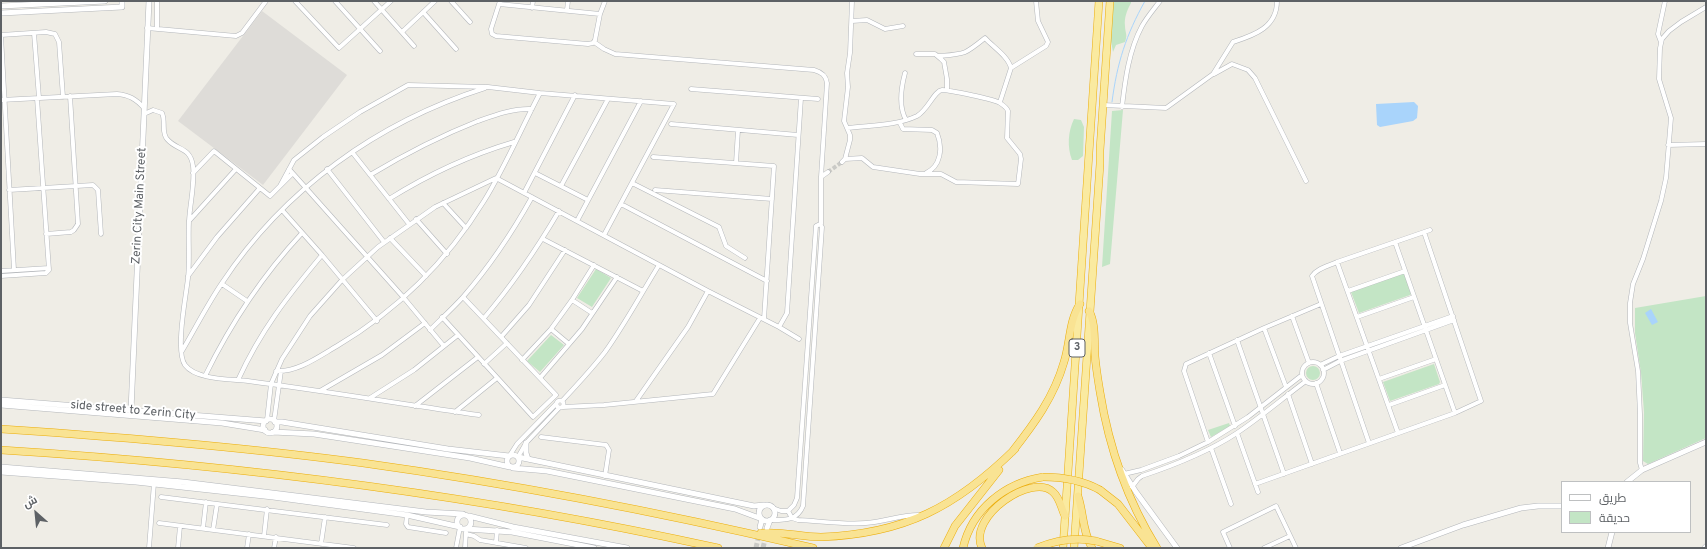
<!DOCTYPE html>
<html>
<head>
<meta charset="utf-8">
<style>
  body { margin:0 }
  #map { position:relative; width:1707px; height:549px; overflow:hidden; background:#efede6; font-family:Overpass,Cairo,sans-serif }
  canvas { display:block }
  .frame { position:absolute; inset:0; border:2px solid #5d6165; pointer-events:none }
  .legend { position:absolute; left:1561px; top:481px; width:130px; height:52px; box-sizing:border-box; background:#fff; border:1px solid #bec0c1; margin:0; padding:5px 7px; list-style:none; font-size:12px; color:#5d6165 }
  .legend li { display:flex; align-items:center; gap:8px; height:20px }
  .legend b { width:20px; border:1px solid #bec0c1 }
  .north { position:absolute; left:16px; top:493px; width:40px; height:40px; -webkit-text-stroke:3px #fff; paint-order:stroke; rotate:333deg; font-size:11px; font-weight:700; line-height:16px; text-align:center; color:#5d6165 }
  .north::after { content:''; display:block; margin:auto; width:14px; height:18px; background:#5d6165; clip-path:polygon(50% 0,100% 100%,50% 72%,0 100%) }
</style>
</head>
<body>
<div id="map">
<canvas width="1707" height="549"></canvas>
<div class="frame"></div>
<ul class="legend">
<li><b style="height:5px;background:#fff"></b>طريق</li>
<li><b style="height:11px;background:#c3e5c5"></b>حديقة</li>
</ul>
<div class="north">ش</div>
</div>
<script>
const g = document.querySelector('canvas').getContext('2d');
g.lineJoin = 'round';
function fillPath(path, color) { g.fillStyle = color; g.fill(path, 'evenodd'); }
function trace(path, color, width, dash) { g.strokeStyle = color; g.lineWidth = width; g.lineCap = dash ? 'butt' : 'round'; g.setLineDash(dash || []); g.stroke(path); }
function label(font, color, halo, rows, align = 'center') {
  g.font = font + ' Overpass,sans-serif'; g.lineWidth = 4; g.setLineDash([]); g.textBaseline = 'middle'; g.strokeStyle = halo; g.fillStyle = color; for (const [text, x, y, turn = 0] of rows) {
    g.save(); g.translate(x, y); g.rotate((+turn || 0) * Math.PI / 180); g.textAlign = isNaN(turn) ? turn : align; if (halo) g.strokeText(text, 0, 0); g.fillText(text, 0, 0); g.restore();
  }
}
const industrial = new Path2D(`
  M 262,11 L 347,75 L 263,185 L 178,121 Z`);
const green = new Path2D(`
  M 1113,1 L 1131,1 L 1131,3 C 1127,10 1124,18 1125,26 C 1125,33 1128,34 1125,42 L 1116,45 L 1113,52 L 1110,36 Z
  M 1123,110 L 1110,264 L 1102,267 L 1112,111 Z
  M 1074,119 L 1081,120 L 1084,127 L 1083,156 L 1078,160 L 1072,160 C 1067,147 1068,131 1074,119 Z
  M 596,269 L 611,278 L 592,307 L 577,298 Z
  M 1404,273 L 1411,294 L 1410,295 L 1359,313 L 1351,292 Z
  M 1706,296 L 1706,438 L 1648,464 L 1643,461 L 1644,412 L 1641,373 L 1635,333 L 1635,308 Z
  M 551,335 L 564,345 L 540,372 L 527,361 Z
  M 1434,364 L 1440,382 L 1439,384 L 1390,401 L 1383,382 Z
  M1306 373a7 7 0 1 1 14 0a7 7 0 1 1-14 0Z
  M 1229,423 L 1230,426 L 1211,437 L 1208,430 Z`);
const water = new Path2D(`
  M 1414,102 L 1418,106 L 1417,118 L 1413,121 L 1380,127 L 1377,125 L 1376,104 Z
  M 1651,309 L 1658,322 L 1652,325 L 1645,313 Z`);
const stream = new Path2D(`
  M 1112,102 C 1117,63 1126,35 1145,1`);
const minorTunnel = new Path2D(`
  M 828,172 L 842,162`);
const tertiaryTunnel = new Path2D(`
  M 756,548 L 759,534
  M 763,548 L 766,535`);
const minor = new Path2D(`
  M 157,1 L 157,29
  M 295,1 L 339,48 L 391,1
  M 335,1 L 380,51
  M 374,1 L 414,46
  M 451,1 L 470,22
  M 500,1 L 491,29 L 492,34 L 496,36 L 588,44 L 593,43 L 595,40 L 600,14 L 605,1
  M 499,4 L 600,14
  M 532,8 L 533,1
  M 567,10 L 568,1
  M 423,12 L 456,49
  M 852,21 L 867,20 L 885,29 L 903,26
  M 147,28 L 236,36 L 242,33 L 266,1
  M 402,32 L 435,1
  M 34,33 L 39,98
  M 1,35 L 46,32 L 55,34 L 59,42 L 63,97
  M 1,36 L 14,270
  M 594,42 L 604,49 L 615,54 L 814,70 C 821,72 826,75 827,83 L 821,177 L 821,224
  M 1661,42 L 1658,34 L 1665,1
  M 916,54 L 935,54 L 941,59 L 944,62 L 947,79 L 947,90
  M 938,56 C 965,54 964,55 985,38 C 993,47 1008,56 1011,68 L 1046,46 L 1048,42 L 1038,21 L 1036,1
  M 905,73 C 901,88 898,106 906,120
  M 1214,74 L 1232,64 L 1248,70 L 1255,78 L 1306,181
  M 691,89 L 818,99
  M 1,100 L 117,94 C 129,95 136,99 144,108
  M 1000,102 L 1011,68
  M 1103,105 L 1166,108 L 1213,74 L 1233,42 C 1255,35 1277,27 1277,1
  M 1122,107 C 1125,80 1129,50 1142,26 C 1147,17 1154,9 1160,1
  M 144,114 L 153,110 L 162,113 C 166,122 161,132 167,139 C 177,151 190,146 193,166 C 195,184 190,203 189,221 C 188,240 190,259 188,278 C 186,296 175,351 185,365 C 196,380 231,379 248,381 C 325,391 402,404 479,415
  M 900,123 L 903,129 L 932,130 L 937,133 C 943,148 941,166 926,173
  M 671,124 L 798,135
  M 1668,145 L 1706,144
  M 352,152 L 409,224
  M 653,157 L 774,166 L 764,319
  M 845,159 L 850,140 L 850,135 L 844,121 L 848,87 L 847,73 L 850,53 L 852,1
  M 842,162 L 845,159 L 862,158 L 873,167 L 920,174 L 941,174 L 956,182 L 1018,184 L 1021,159 L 1020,154 L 1007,138 L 1008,111 C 1007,108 1003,105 1000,103 C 994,99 948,90 942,90 C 934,91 928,110 917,116 C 896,126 870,125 847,128
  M 736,163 L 738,130
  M 289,169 L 404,298 L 443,345
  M 327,169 L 384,242
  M 193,173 L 214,151 L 270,196 L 292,174
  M 535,173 L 588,200
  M 370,175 C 405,154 440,136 478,121 C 495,115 514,108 532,109
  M 821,177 L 828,172
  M 632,183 L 719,227 L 726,246 L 745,258
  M 280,186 L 294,160 L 323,137 L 360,112 L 408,85 L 488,87 L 540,93 L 674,104 L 604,235
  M 561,186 L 608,99
  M 9,190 L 93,185 L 98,190 L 101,234
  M 655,190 L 772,199
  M 524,193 L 575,95
  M 389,199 C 429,174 470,155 514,142
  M 443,203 L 466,228
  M 621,204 L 767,281
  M 282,210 L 322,255 L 377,321
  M 416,219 L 447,254
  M 189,221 L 236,169
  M 577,221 L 641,101
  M 46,234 L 71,232 L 74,230 L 78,224 L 70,96
  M 390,238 L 426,276
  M 543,239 L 643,291
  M 1395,242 L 1455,413
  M 1337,262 L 1398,433
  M 1,271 L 49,268
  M 1,276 L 46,273 L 49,270 L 37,98
  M 188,276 L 217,237 L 260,188
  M 222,284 L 247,301
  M 1348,291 L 1405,271
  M 572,300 L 592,313
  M 1292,316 L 1309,363
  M 442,317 L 533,417 L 556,395 L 463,297
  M 1357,317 L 1414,297
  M 484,318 C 513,284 536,250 559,211
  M 779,327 L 787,313 L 801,98
  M 1264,328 L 1286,387
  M 551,329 L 569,344
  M 430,330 C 441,319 453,308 463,297 C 490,266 512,233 532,197
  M 501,337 L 529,305 L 565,250
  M 1237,340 L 1284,474
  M 182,351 C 195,329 207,305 222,283 C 284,189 378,122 485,88
  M 1209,353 L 1235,426
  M 522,360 L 551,329 L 572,300 L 594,265
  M1302 373a11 11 0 1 1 22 0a11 11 0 1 1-22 0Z
  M 484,364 L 507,343
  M 1320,365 L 1339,356 L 1453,316
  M 1323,370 L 1340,361 L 1454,320
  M 276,371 C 298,372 318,357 337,346 C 398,310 447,261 484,201 C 505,167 521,129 540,93
  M 205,376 C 231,323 262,276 302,233
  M 540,378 L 582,329 L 617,277
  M 1379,379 L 1436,359
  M 238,380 C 261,330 287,297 322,255
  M 1316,383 L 1340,453
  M 320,391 L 382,355 L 425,323
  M 1288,394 L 1312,464
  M 370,398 L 414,370 L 458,335
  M556.5 404a3.5 3.5 0 1 1 7 0a3.5 3.5 0 1 1-7 0Z
  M 562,401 C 577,385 592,369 605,352 C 625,324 641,294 659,265
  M 636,401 L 688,327 L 708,291
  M 1389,405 L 1445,385
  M 415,406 L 478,357
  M 563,407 L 604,405 L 713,394 L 760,318
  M 455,412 L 497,378
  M 267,420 L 271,384 L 282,359 L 310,316 L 342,280 L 378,247 L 435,207 L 496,178 L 708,291 L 779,327 L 799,339
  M 274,421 L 281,371
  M 1237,433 L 1258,492
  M 541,437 L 606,445 L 609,450 L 605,476
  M 1208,442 L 1184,371 L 1186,364 L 1264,328 L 1321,304
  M 1369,443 L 1312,276 C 1317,268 1329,266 1337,262 L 1430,230
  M 1211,448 L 1231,504
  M 510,455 L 517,444 L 556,404
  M 518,457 L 526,443 L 559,408
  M 1642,470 L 1640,463 L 1640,414 L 1638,371 L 1630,323 L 1630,303 L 1633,284 L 1643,259 L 1661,201 L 1666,178 L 1671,118 L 1659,79 L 1660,48 L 1662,39 L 1669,31 L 1681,22 L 1706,7
  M 1124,474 L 1141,470 L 1179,456 L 1208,442 L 1248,417 L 1302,375
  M 1255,484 L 1455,413 L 1481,401 L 1424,232
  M 1132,487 L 1138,479 L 1142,476 C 1175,465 1208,452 1237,433 C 1261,417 1283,398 1306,381
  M 161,497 L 387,525
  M 788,511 L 792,518 L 798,520 C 820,521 844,525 866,523 C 884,522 900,515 918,515
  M 407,515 L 406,524 L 408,527 L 446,533
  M 770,520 C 784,520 797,521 803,506 L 822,227 L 820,224 L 816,226 L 797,498 L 794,505 L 788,511 L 781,511 L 773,508
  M 159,523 L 354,548
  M 203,528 L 206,502
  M 213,530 L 217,504
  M 466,534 L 474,536 L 480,540 L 526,548
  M 264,536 L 267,509
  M 496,543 L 497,530
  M 321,544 L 325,517
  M 149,548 L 154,483
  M 178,548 L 180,526
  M 247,548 L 249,534
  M 274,548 L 276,537
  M 456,548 L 460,527
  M 465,548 L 466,532
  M 1230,548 L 1223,532 L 1276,506 L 1296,548
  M 1264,548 L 1290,536
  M 1704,548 L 1706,546`);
const tertiary = new Path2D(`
  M 1,6 L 105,1
  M 1,13 L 122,7 L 122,1
  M 1,400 L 266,421
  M 1,405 L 222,423 L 265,430
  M 131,410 L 149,1
  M263 426a7 7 0 1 1 14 0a7 7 0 1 1-14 0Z
  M 275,422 L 282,422 L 448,449 L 509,456
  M 273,432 L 314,434 L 470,458 L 510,467
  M 526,443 L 526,453 L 528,459
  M507 461a6 6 0 1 1 12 0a6 6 0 1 1-12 0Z
  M 518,457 L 754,506 L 764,505
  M 1,467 L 183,482 L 426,512 L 463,514
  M 513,468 L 547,471 L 735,509 L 762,519 L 760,527
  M 1122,470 L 1136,492 L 1177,548
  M 1,472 L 136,482 L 273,497 L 407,515 L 460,527
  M 1627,482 L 1642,470 L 1706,442
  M759 513a8 8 0 1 1 16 0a8 8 0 1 1-16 0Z
  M457 522a7 7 0 1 1 14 0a7 7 0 1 1-14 0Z
  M 469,516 L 513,527 L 627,548
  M 767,528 L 770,520
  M 466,529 L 512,532 L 594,548
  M 1401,548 L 1463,525 L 1521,508 L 1538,506 L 1562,506
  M 1608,548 L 1612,532`);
const trunk = new Path2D(`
  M 1063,548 L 1099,1
  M 1074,548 C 1083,420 1091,292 1100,164 L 1100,150 L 1110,1`);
const motorway = new Path2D(`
  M 1089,311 C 1096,323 1094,342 1095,356 C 1096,368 1098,380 1100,392 C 1109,448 1127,500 1157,548
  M 1,429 C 122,437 243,447 363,463 C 514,484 664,513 813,548
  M 1,450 C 242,465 482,496 718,548
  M 1012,452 C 1034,424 1054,397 1064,362 C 1070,344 1069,320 1080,304
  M 1100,490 L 1118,504 L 1152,548
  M 1078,496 C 1084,514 1082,530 1092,548
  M 761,533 C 781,531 801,537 821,537 C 904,534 956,507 1015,449
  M 1096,541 L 1120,548
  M 944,548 L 955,526 L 999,470
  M 963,548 C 972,509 1005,483 1043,477
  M 982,548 C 967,516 1033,472 1053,492 C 1060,498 1061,508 1065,516`);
const motorwayBridge = new Path2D(`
  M 1043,477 C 1064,477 1082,480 1100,490
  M 1037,548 C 1056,540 1076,537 1096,541`);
const shields = [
  [1077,348,16]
];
const shieldNames = [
  ["3",1077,348]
];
const streetNames = [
  ["Zerin City Main Street",140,206,-87],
  ["side street to Zerin City",133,411,5]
];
fillPath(industrial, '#dedcd8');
fillPath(green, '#c3e5c5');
fillPath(water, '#a9d4fb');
trace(stream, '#a9d4fb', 1);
trace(minorTunnel, '#cacac6', 4, [4, 2]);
trace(tertiaryTunnel, '#cacac6', 5, [5, 2.5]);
trace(minor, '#b3b6ba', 5);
trace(tertiary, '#b3b6ba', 6);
trace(trunk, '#ebad0a', 8);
trace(motorway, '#ebad0a', 8);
trace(minor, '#fff', 4);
trace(tertiary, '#fff', 5);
trace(trunk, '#faeaa0', 7);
trace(motorway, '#f9e393', 7);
trace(motorwayBridge, '#ebad0a', 8, []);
trace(motorwayBridge, '#f9e393', 7);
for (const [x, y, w] of shields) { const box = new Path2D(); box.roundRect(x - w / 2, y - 9, w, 18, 3); g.fillStyle = '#fff'; g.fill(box); trace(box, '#5d6165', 1); }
label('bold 11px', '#5d6165', null, shieldNames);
label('12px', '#5d6165', '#fff', streetNames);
</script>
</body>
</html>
